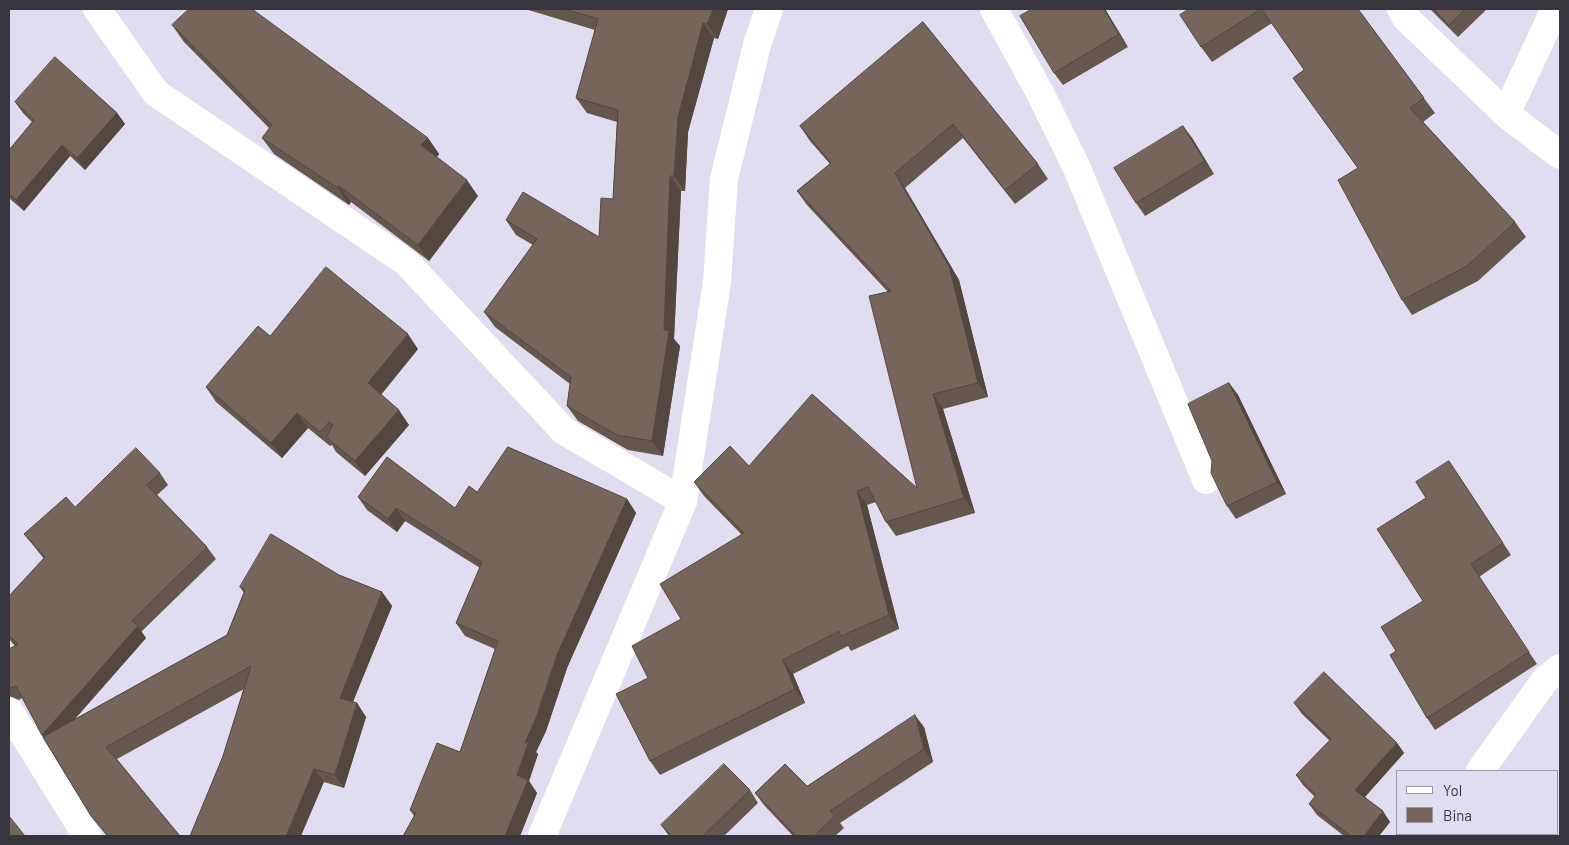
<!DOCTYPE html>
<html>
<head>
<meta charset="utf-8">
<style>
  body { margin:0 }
  #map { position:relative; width:1569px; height:845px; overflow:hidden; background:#e0ddf1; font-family:Barlow,sans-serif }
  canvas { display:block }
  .frame { position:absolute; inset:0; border:10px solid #37363e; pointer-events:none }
  .legend { position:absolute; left:1396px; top:770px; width:162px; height:65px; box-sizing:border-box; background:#e0ddf1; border:1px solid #9c9aa9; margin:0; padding:6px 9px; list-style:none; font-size:15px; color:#37363e }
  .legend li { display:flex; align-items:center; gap:10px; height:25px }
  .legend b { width:25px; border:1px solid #9c9aa9 }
</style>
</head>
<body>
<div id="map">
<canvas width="1569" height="845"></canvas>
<div class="frame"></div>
<ul class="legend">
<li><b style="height:6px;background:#fff"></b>Yol</li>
<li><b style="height:14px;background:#76655b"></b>Bina</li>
</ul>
</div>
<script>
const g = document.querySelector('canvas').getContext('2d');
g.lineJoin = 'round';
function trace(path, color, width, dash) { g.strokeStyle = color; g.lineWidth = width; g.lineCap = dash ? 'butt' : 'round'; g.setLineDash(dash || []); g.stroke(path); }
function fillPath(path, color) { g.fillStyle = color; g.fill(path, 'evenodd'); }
const street = new Path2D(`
  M 97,9 L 156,93 L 406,262 L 564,431 L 683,501
  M 994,9 L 1039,91 L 1076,166 L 1206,480
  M 1401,9 L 1406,18 L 1506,114 L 1560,155
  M 1506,114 L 1555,9
  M 9,711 L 87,836
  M 1480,771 L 1545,680 L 1560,668
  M 1441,836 L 1442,834`);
const secondary = new Path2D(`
  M 542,836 L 683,501 L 717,282 L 724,179 L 757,45 L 769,9`);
const wall = new Path2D(`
  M 525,9 L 728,9 L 718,39 L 714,38 L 688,132 L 685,191 L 681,191 L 674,339 L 680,346 L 663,456 L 628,450 L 578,421 L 567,406 L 570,384 L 495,327 L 484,312 L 533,245 L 516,235 L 506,220 L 599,237 L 613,199 L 617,122 L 587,113 L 576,98 L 595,30 Z
  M 1105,9 L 1128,47 L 1063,85 L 1054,73 Z
  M 1189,9 L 1358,9 L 1435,113 L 1423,122 L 1515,222 L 1526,237 L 1478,281 L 1412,315 L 1402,300 L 1358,168 L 1293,78 L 1304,70 L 1272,23 L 1212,62 L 1201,47 Z
  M 1430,9 L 1487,9 L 1458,37 Z
  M 923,22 L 1038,164 L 1048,179 L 1015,204 L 963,138 L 905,188 L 959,280 L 988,397 L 943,409 L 975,513 L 896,536 L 886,522 L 876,502 L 867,505 L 899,629 L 851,651 L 848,646 L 793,674 L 805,703 L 660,775 L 650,761 L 648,678 L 681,619 L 741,534 L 704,496 L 694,482 L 749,466 L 917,488 L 888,292 L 807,205 L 797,191 L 830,164 L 810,141 L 800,126 Z
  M 172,25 L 428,138 L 439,154 L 437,157 L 478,196 L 429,261 L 351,202 L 349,205 L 274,154 L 262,138 L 269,128 L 184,42 Z
  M 15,102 L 117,113 L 125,124 L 85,170 L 70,156 L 24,211 L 9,198 L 9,150 L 32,122 L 23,113 Z
  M 1183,126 L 1192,138 L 1214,174 L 1145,216 L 1136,203 Z
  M 270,336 L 418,349 L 381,395 L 409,425 L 365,476 L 336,452 L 332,445 L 330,446 L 308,428 L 282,458 L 216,402 L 206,387 Z
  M 1229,383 L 1238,395 L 1286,494 L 1236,519 L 1227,506 Z
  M 160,473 L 168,485 L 157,495 L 207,547 L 216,559 L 141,632 L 146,638 L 75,719 L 227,635 L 244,593 L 240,587 L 339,575 L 382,592 L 392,606 L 353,702 L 357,703 L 366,717 L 344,788 L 324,782 L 223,756 L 244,689 L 117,759 L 180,836 L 107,836 L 91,816 L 43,737 L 22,698 L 19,700 L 9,696 L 9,649 L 15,646 L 9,639 L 9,596 L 44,559 L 33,545 L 24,534 L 75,507 Z
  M 1457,473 L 1511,555 L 1479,577 L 1537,664 L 1435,730 L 1427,718 L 1396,651 L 1423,601 L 1426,498 Z
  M 477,492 L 627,499 L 636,513 L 567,668 L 546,731 L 536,752 L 538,754 L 529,781 L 537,793 L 520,836 L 403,836 L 414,816 L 410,810 L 460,752 L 495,649 L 465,636 L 456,623 L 480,568 L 405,521 L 397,532 L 367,510 L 358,497 L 455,508 Z
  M 1294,703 L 1397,743 L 1404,753 L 1365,797 L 1390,822 L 1379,836 L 1344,836 L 1317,815 L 1309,804 L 1315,797 L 1303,785 L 1296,775 L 1330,741 L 1302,714 Z
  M 924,727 L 933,762 L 840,823 L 844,828 L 835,836 L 793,836 L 764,805 L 755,793 L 807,786 Z
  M 750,790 L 758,803 L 724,836 L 669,836 L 661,825 Z`);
const shadedWall = new Path2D(`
  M 713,9 L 728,9 L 718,39 L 707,24 Z
  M 1104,9 L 1105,9 L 1128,47 L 1119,34 Z
  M 703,23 L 714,38 L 688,132 L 685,191 L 674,176 L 678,117 Z
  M 117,113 L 125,124 L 85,170 L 77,158 Z
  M 1183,126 L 1192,138 L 1214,174 L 1205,161 Z
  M 428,138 L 439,154 L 433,162 L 421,145 Z
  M 62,145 L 70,156 L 24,211 L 16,200 Z
  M 895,173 L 905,188 L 959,280 L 988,397 L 978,383 Z
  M 670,176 L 681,191 L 674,339 L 680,346 L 663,456 L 652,441 L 664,330 Z
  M 467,180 L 478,196 L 429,261 L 418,245 Z
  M 339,186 L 351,202 L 349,205 L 338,188 Z
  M 408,334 L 418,349 L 378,398 L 368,383 Z
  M 1229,383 L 1238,395 L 1286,494 L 1277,482 Z
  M 933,394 L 943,409 L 975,513 L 964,498 Z
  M 399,410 L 409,425 L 365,476 L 355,461 Z
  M 297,413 L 308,428 L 282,458 L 271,443 Z
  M 857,491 L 867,505 L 899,629 L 889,615 Z
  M 627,499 L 636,513 L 567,668 L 546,731 L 536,752 L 538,754 L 529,781 L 537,793 L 520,836 L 505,836 L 517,775 L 525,743 L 557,655 Z
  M 396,508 L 405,521 L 397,532 L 388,519 Z
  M 382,592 L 392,606 L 349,711 L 340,698 Z
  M 138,626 L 146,638 L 50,747 L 42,735 Z
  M 783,660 L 793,674 L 805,703 L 795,689 Z
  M 357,703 L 366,717 L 344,788 L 335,775 Z
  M 915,715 L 924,727 L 933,762 L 924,749 Z
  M 1397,743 L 1404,753 L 1362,800 L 1355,790 Z
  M 314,769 L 324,782 L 301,836 L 286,836 Z
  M 1383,811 L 1390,822 L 1379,836 L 1364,836 Z`);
const building = new Path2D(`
  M 189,9 L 252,9 L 428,138 L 421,145 L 467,180 L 418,245 L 339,186 L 338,188 L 262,138 L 272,125 L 172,25 Z
  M 564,9 L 713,9 L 707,24 L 703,23 L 678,117 L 674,176 L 670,176 L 664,330 L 669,331 L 652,441 L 617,435 L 567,406 L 571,377 L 484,312 L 537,239 L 506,220 L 523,192 L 599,237 L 601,198 L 613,199 L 618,110 L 576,98 L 598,19 Z
  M 1032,9 L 1104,9 L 1119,34 L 1054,73 L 1020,16 Z
  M 1189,9 L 1261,9 L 1201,47 L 1180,15 Z
  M 1262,9 L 1358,9 L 1424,98 L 1410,108 L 1515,222 L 1467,266 L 1402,300 L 1338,180 L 1358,168 L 1293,78 L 1304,70 Z
  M 1434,9 L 1465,9 L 1449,25 Z
  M 923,22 L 1038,164 L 1005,190 L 953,124 L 895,173 L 949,266 L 978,383 L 933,394 L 964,498 L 886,522 L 868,487 L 857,491 L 889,615 L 841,636 L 839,631 L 783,660 L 795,689 L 650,761 L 616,694 L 648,678 L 632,646 L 681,619 L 660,584 L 744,533 L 694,482 L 730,446 L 749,466 L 812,394 L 917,488 L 869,296 L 891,291 L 797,191 L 831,163 L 800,126 Z
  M 55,57 L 117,113 L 77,158 L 62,145 L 16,200 L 9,194 L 9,150 L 34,120 L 15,102 Z
  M 1183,126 L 1205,161 L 1136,203 L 1114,168 Z
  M 326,267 L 408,334 L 368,383 L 399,410 L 355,461 L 326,437 L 333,425 L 329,422 L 320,432 L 297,413 L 271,443 L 206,387 L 258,326 L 270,336 Z
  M 1229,383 L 1277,482 L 1227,506 L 1211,473 L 1212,461 L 1188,404 Z
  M 508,447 L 627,499 L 557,655 L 536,718 L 525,743 L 529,741 L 517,775 L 528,780 L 505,836 L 403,836 L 416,813 L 410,810 L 437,743 L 460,752 L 498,641 L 456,623 L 482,562 L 396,508 L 388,519 L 358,497 L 387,457 L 455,508 L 469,486 L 477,492 Z
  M 136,448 L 160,473 L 147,485 L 207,547 L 132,621 L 138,626 L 42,735 L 16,686 L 11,688 L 9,687 L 9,649 L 18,644 L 9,635 L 9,596 L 45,557 L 24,534 L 66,497 L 75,507 Z
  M 1449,461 L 1503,543 L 1471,564 L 1529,652 L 1427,718 L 1390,655 L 1396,651 L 1381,627 L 1423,601 L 1377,529 L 1426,498 L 1416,482 Z
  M 271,534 L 339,575 L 382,592 L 340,698 L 357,703 L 335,775 L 314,769 L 286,836 L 190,836 L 223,756 L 251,666 L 106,747 L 180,836 L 108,836 L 91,816 L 43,737 L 227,635 L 245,590 L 240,587 Z
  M 1324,672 L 1397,743 L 1355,790 L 1383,811 L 1364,836 L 1351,836 L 1309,804 L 1316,795 L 1296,775 L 1331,739 L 1294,703 Z
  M 915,715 L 924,749 L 830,811 L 835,816 L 814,836 L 796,836 L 755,793 L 785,764 L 807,786 Z
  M 724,764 L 750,790 L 703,836 L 672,836 L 661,825 Z
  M 9,816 L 25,836 L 9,836 Z`);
trace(street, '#fff', 28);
trace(secondary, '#fff', 28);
fillPath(wall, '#65574e');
fillPath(shadedWall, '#534740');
fillPath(building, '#76655b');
trace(building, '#534740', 1);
</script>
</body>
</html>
